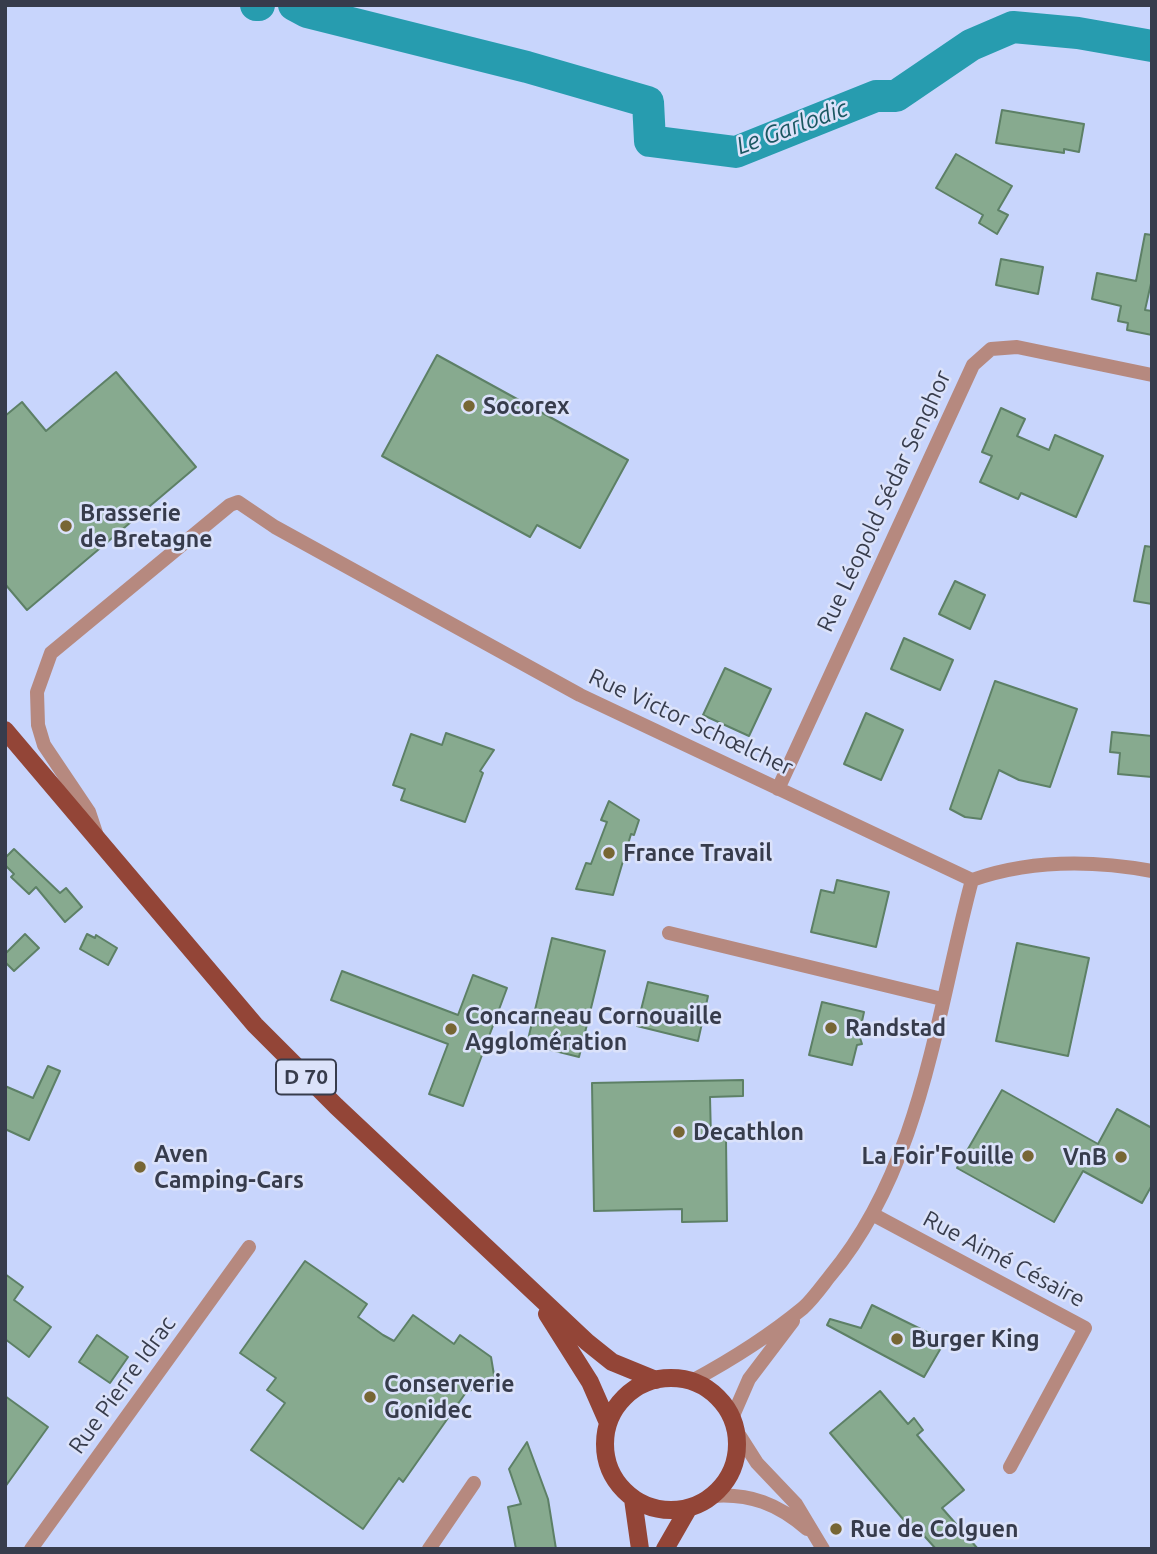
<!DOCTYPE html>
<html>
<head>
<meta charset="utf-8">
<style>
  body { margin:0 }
  #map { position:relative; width:1157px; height:1554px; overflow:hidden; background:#c8d5fc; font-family:Ubuntu,sans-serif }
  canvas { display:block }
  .frame { position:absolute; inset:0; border:7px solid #373c4c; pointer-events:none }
</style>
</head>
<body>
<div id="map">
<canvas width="1157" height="1554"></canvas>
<div class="frame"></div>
</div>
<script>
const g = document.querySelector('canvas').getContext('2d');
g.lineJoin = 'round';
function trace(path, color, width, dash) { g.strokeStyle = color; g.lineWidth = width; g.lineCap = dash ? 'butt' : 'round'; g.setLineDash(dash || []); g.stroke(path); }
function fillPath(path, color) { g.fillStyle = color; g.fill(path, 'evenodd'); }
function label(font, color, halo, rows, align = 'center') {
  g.font = font + ' Ubuntu,sans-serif'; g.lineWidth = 5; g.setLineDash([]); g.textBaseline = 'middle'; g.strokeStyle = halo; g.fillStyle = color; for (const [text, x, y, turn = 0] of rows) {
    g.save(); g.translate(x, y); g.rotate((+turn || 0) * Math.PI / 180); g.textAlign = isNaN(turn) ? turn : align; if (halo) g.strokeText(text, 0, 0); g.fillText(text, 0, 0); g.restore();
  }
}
const river = new Path2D(`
  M 256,5 L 259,5
  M 294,5 L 307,12 L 527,67 L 648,102 L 650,141 L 736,152 L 876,96 L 896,96 L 971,45 L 1013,27 L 1078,33 L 1152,46`);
const building = new Path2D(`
  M 1002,110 L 1084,124 L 1079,152 L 1064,149 L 1064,153 L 996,143 Z
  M 956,154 L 1012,186 L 998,210 L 1008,215 L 997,234 L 979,223 L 983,215 L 936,188 Z
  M 1145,234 L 1152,235 L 1152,279 L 1145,310 L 1152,311 L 1152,335 L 1127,330 L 1128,323 L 1118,321 L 1121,306 L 1092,299 L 1097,273 L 1136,281 Z
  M 1001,259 L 1043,267 L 1038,294 L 996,285 Z
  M 437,355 L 628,460 L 580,548 L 537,525 L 530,537 L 382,456 Z
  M 116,372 L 196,467 L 27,610 L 5,584 L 5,416 L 22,402 L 46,431 Z
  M 1001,408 L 1025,419 L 1017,436 L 1049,450 L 1055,435 L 1103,456 L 1076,517 L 1021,493 L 1018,499 L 980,482 L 992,456 L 982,452 Z
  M 1145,546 L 1152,547 L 1152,604 L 1134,601 Z
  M 955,581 L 985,595 L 970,629 L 939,614 Z
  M 904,638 L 953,660 L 940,690 L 891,669 Z
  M 725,668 L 771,689 L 749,736 L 703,715 Z
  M 995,681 L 1077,709 L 1050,787 L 1019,780 L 999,770 L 981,819 L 965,817 L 950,809 Z
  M 866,713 L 903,730 L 881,780 L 844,764 Z
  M 1112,732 L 1152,736 L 1152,777 L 1118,774 L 1120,753 L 1110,752 Z
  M 446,733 L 494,750 L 480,771 L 483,773 L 465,822 L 401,800 L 405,789 L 393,785 L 411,734 L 442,745 Z
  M 609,801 L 639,820 L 634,835 L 631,834 L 613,895 L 576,889 L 586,863 L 591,864 L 607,822 L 601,820 Z
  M 14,849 L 60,893 L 66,888 L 82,907 L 65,922 L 36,887 L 29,894 L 11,877 L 14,874 L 5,865 L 5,858 Z
  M 837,880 L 889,892 L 876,947 L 811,932 L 821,890 L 834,893 Z
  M 25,934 L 39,948 L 14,971 L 5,962 L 5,954 Z
  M 87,934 L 95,938 L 96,935 L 117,948 L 108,965 L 80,949 Z
  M 552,938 L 605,951 L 579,1057 L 527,1044 Z
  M 1017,943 L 1089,958 L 1068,1056 L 996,1041 Z
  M 342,971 L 458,1015 L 473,975 L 507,988 L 463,1106 L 429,1094 L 448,1044 L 331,1000 Z
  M 648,982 L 708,996 L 698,1041 L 637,1026 Z
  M 822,1002 L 864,1012 L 859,1035 L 862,1044 L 857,1045 L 852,1065 L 809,1055 Z
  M 48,1066 L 60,1071 L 29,1140 L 5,1129 L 5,1086 L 33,1098 Z
  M 743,1080 L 743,1096 L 710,1097 L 711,1139 L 726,1139 L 727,1221 L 682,1222 L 682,1209 L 594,1211 L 592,1083 Z
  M 1002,1090 L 1098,1144 L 1117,1109 L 1152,1128 L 1152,1185 L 1142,1203 L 1083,1171 L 1054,1222 L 957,1168 Z
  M 305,1261 L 367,1304 L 358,1317 L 383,1335 L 394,1341 L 413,1315 L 454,1344 L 460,1335 L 491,1357 L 495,1381 L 491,1386 L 467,1391 L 403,1482 L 399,1478 L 363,1529 L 251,1450 L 285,1403 L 267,1390 L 276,1378 L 240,1353 Z
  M 5,1274 L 23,1287 L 14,1300 L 51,1327 L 29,1357 L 5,1339 Z
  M 872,1305 L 945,1341 L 924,1377 L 827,1325 L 830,1319 L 861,1328 Z
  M 97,1335 L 128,1357 L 110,1383 L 79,1362 Z
  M 880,1391 L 908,1424 L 914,1418 L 923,1430 L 917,1435 L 964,1490 L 942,1508 L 978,1549 L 936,1549 L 918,1529 L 914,1532 L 830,1433 Z
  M 5,1396 L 48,1427 L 5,1487 Z
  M 527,1442 L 548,1499 L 556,1549 L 516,1549 L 508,1507 L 521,1504 L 509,1469 Z`);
const minor = new Path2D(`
  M 778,789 L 973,365 L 991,349 L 1017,347 L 1152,375
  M 97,836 L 89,812 L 44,745 L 38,725 L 37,692 L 51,653 L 230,505 L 238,502 L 275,527 L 580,695 L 972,880 C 1029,860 1092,860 1152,871
  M 669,933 L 942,999
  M 874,1215 L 1085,1328 L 1010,1467
  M 692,1381 C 731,1360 769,1336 803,1308 C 813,1299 822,1286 830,1276 C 922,1166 936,1014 972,880
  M 732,1418 L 749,1379 L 793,1321
  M 736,1430 L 757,1463 L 796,1504 L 823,1549
  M 712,1496 C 750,1493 778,1504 807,1529
  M 31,1549 L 249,1247
  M 429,1549 L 474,1483`);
const primary = new Path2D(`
  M 5,730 L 255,1025 L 336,1106 L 587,1342 L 612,1362 L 656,1380
  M 547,1314 L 590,1382 L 608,1423
  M605 1444a66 66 0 1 1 132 0a66 66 0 1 1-132 0Z
  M 633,1499 L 640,1549
  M 665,1549 L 688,1509`);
const markers = [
  [469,406,7,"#776634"],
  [66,526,7,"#776634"],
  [609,853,7,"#776634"],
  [831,1028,7,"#776634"],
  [451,1029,7,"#776634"],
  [679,1132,7,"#776634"],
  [1028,1156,7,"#776634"],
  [1121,1157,7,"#776634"],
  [140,1167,7,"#776634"],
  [897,1339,7,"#776634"],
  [370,1397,7,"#776634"],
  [836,1529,7,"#776634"]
];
const shields = [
  [306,1077,60]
];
const shieldNames = [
  ["D 70",306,1077]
];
const poiNames = [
  ["Socorex",483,406],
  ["Brasserie",80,513],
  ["de Bretagne",80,539],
  ["France Travail",623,853],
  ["Concarneau Cornouaille",465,1016],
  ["Agglomération",465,1042],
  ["Randstad",845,1028],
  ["Decathlon",693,1132],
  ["Aven",154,1154],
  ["Camping-Cars",154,1180],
  ["La Foir'Fouille",1014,1156,"right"],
  ["VnB",1107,1157,"right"],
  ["Burger King",911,1339],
  ["Conserverie",384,1384],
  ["Gonidec",384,1410],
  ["Rue de Colguen",850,1529]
];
const streetNames = [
  ["Rue Léopold Sédar Senghor",884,501,-65],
  ["Rue Victor Schœlcher",691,722,25],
  ["Rue Aimé Césaire",1004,1259,28],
  ["Rue Pierre Idrac",122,1385,-54]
];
const waterNames = [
  ["Le Garlodic",792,127,-20]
];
trace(river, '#279caf', 32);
fillPath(building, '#87aa8f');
trace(building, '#5d8066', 2);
trace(minor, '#b6897f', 14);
trace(primary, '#934537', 18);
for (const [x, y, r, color] of markers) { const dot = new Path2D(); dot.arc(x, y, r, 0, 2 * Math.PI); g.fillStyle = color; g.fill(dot); trace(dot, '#dbe2fa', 2.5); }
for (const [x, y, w] of shields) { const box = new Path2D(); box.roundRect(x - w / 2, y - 17.5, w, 35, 5); g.fillStyle = '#dbe2fa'; g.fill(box); trace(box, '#373c4c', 2); }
label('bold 21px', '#373c4c', null, shieldNames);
label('bold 23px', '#373c4c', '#dbe2fa', poiNames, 'left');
label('23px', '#373c4c', '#dbe2fa', streetNames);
label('italic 24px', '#1a5761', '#dbe2fa', waterNames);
</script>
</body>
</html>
